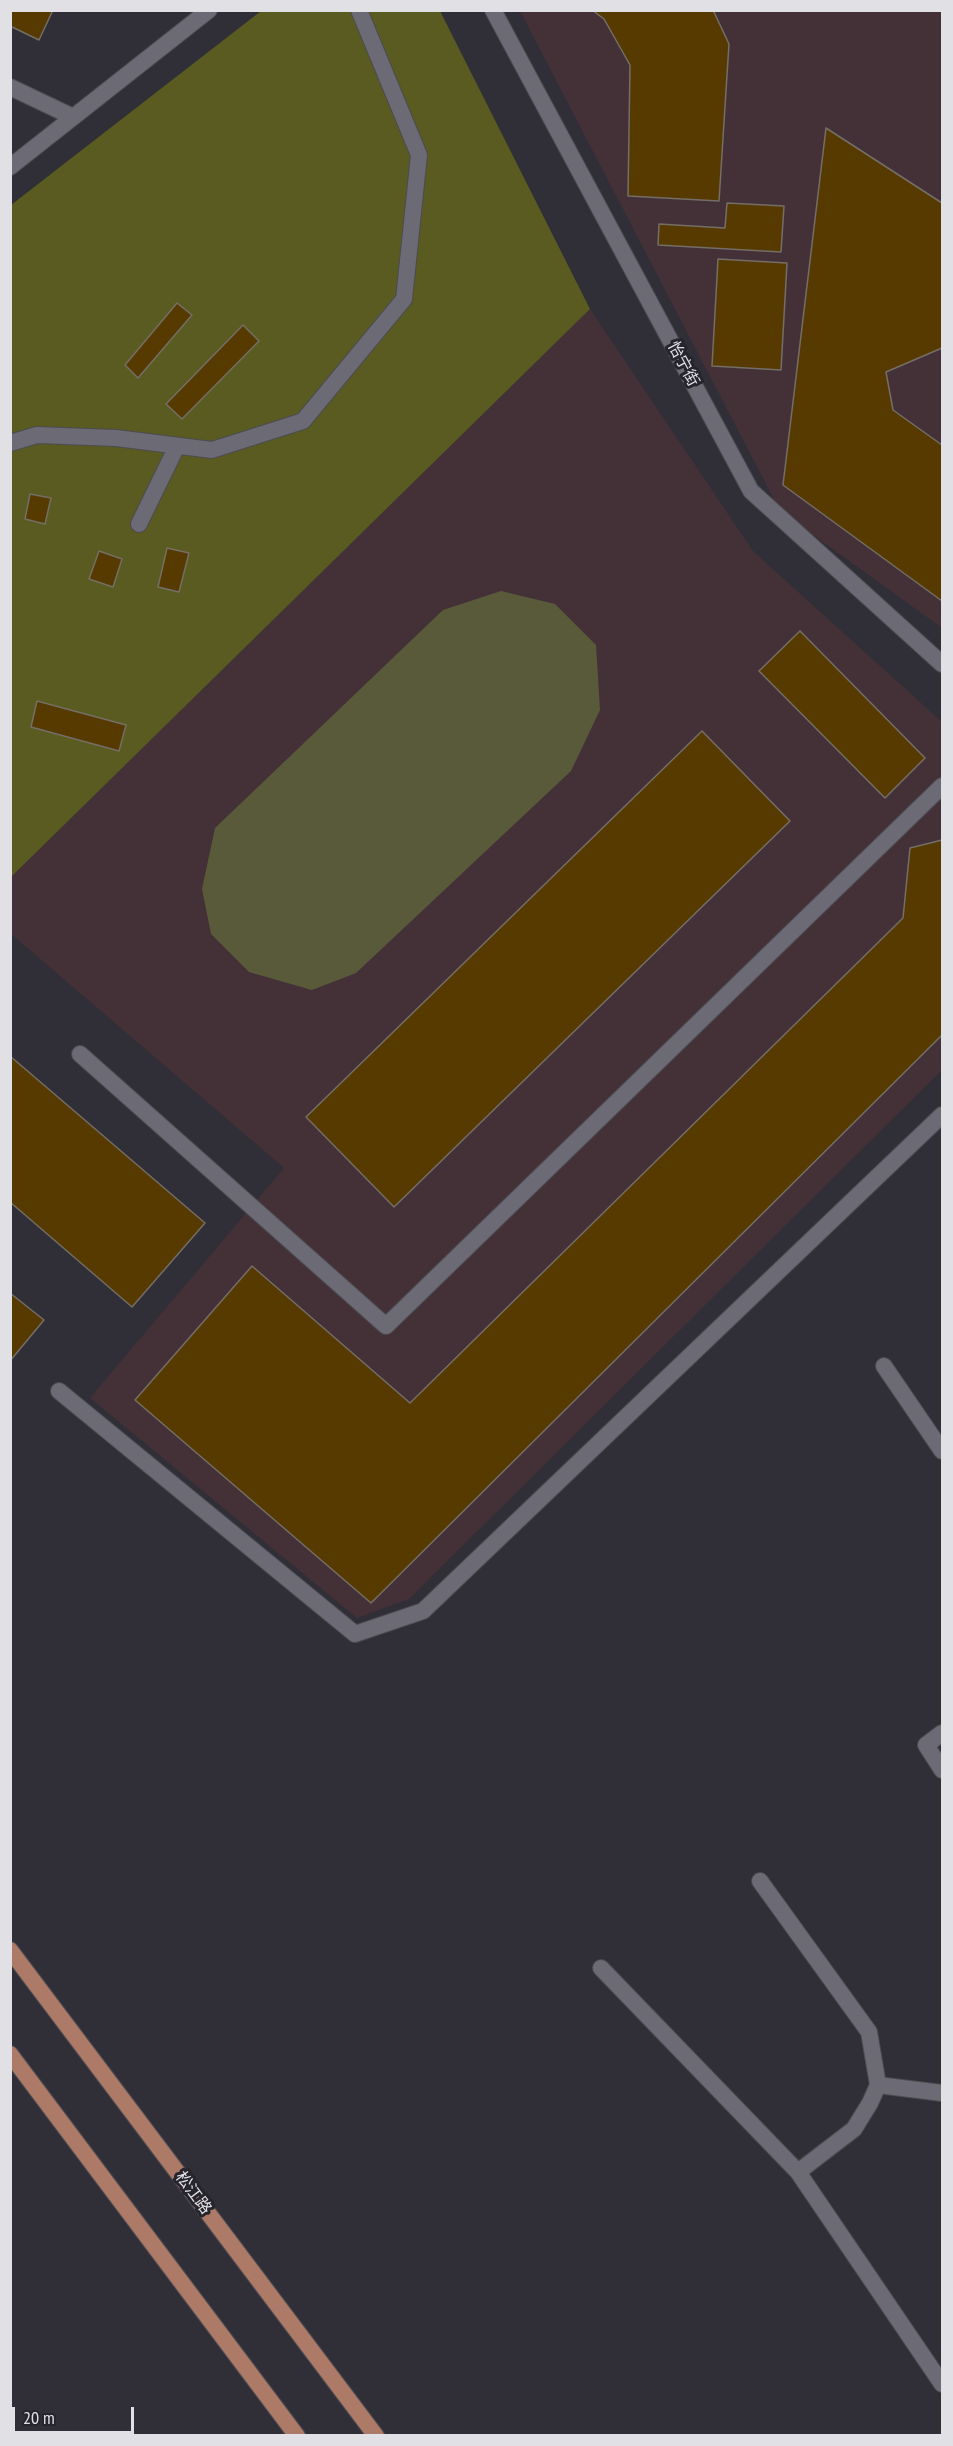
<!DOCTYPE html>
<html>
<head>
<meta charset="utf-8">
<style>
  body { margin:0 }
  #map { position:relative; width:953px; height:2446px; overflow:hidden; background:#302e36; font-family:"PT Sans Narrow",sans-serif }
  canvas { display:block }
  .frame { position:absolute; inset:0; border:12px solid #e1e0e5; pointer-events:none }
  .scale { position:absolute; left:12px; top:2407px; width:122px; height:27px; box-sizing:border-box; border:3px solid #e1e0e5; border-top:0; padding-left:8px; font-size:18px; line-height:21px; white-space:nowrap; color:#e1e0e5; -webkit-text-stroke:4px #26242c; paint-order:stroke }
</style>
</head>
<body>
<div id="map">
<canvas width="953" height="2446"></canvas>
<div class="frame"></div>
<div class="scale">20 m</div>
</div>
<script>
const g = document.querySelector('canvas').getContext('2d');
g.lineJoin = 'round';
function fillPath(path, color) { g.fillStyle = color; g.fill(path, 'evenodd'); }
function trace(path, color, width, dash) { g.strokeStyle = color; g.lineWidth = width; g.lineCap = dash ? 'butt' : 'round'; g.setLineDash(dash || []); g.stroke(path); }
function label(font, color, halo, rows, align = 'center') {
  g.font = font + ' "PT Sans Narrow","Noto Sans SC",sans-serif'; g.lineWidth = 6; g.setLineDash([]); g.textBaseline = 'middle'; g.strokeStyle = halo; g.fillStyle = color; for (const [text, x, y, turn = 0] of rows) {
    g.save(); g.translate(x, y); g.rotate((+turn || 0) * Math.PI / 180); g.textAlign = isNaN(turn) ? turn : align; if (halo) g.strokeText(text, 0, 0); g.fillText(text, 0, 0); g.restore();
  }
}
const education = new Path2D(`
  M 520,11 L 942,11 L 942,628 L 780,511 Z
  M 590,309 L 753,551 L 942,722 L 942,1070 L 409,1599 L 357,1618 L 90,1398 L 284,1168 L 11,934 L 11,877 Z`);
const green = new Path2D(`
  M 501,591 L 555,604 L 596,645 L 600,710 L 571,771 L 356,973 L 312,990 L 249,972 L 211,934 L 202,889 L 215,828 L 443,610 Z`);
const forest = new Path2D(`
  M 261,11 L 440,11 L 590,309 L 11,877 L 11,205 Z`);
const building = new Path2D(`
  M 10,10 L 53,10 L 39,40 L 10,26 Z
  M 592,10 L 713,10 L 729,44 L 719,201 L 628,196 L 630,65 L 604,19 Z
  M 826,128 L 942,203 L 942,348 L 886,372 L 893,410 L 942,445 L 942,601 L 783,485 Z
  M 727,203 L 784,206 L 781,252 L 658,245 L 659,224 L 725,228 Z
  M 718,259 L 787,263 L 781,370 L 712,366 Z
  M 177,303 L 192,315 L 138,378 L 125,365 Z
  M 243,325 L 259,341 L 182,419 L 166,404 Z
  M 30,494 L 51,498 L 45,524 L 25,519 Z
  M 167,548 L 189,553 L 179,592 L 158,587 Z
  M 99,551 L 122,559 L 113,587 L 89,579 Z
  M 800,631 L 925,758 L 885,798 L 759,671 Z
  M 37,701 L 126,725 L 119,751 L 31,727 Z
  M 702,731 L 790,821 L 394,1207 L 306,1117 Z
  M 942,840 L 942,1035 L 371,1603 L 135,1400 L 252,1266 L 410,1403 L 903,918 L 910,848 Z
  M 10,1056 L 205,1223 L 132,1307 L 10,1202 Z
  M 10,1293 L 44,1320 L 10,1361 Z`);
const service = new Path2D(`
  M 10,87 L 73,117
  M 10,167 L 209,10
  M 10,443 L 37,435 L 116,438 L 212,450 L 303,421 L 404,299 L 419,155 L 359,10
  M 139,524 L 177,446
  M 80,1054 L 386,1326 L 942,786`);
const minor = new Path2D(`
  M 884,1366 L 942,1451
  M 59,1391 L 355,1634 L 423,1611 L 942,1115
  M 942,1733 L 926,1745 L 942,1770
  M 760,1881 L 869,2032 L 878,2085 L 870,2103 L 854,2129 L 798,2172 L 942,2384
  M 601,1968 L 798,2172
  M 878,2085 L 942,2093`);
const tertiary = new Path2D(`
  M 493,10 L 751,491 L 942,664`);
const primary = new Path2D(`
  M 10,1950 L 376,2436
  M 10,2054 L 297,2436`);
const streetNames = [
  ["怡宁街",683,364,62],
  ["松江路",193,2193,53]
];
fillPath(education, '#443138');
fillPath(green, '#585a3a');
fillPath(forest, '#5a5b21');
fillPath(building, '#573a00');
trace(building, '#746e66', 1.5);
trace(service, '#4c4b51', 18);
trace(minor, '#4c4b51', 18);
trace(tertiary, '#4c4b51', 18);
trace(primary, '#4c4b51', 18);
trace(service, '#6c6a74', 16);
trace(minor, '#6c6a74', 16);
trace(tertiary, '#6c6a74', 16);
trace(primary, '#ac7a66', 16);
label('16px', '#e1e0e5', '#26242c', streetNames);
</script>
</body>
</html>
